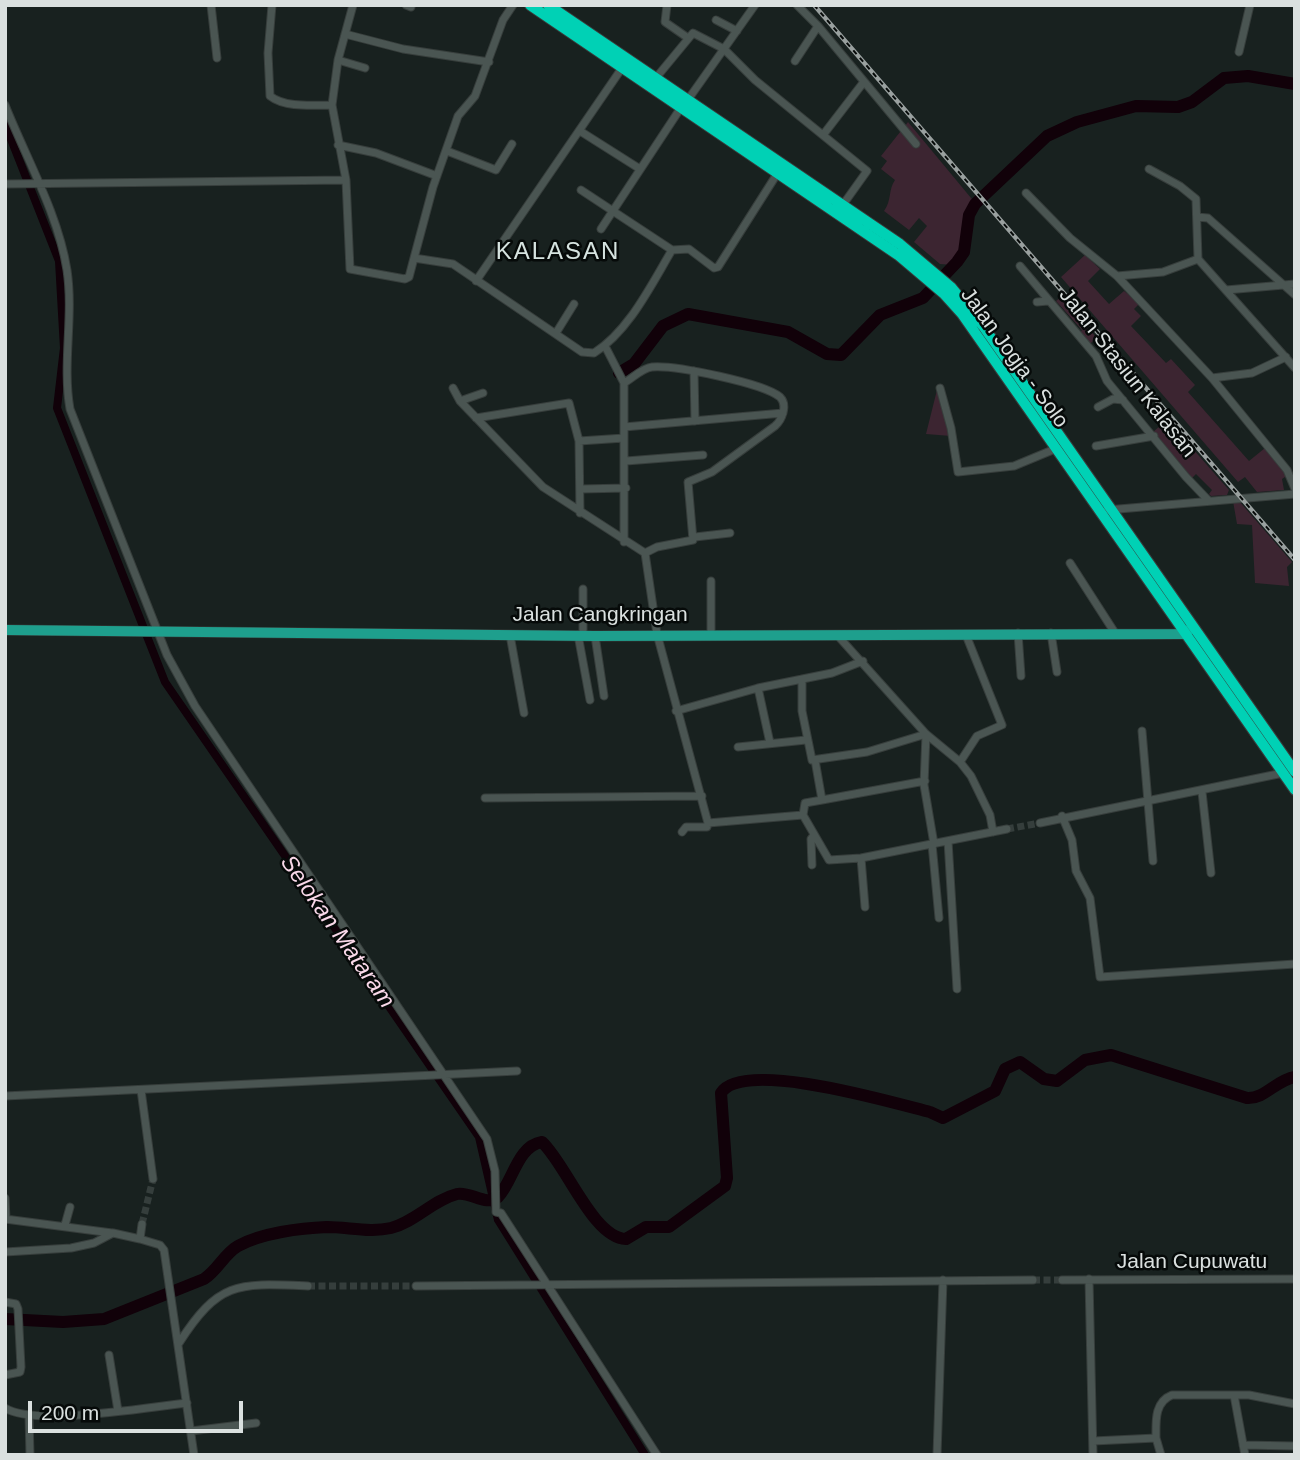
<!DOCTYPE html>
<html>
<head>
<meta charset="utf-8">
<style>
  body { margin:0 }
  #map { position:relative; width:1300px; height:1460px; overflow:hidden; background:#18211f; font-family:Helvetica,sans-serif }
  canvas { display:block }
  .frame { position:absolute; inset:0; border:7px solid #dae0df; pointer-events:none }
  .scale { position:absolute; left:28px; top:1401px; width:215px; height:32px; box-sizing:border-box; border:4px solid #dae0df; border-top:0; padding-left:9px; font-size:21px; line-height:24px; white-space:nowrap; color:#dae0df; -webkit-text-stroke:5px #060a09; paint-order:stroke }
</style>
</head>
<body>
<div id="map">
<canvas width="1300" height="1460"></canvas>
<div class="frame"></div>
<div class="scale">200 m</div>
</div>
<script>
const g = document.querySelector('canvas').getContext('2d');
g.lineJoin = 'round';
function fillPath(path, color) { g.fillStyle = color; g.fill(path, 'evenodd'); }
function trace(path, color, width, dash) { g.strokeStyle = color; g.lineWidth = width; g.lineCap = dash ? 'butt' : 'round'; g.setLineDash(dash || []); g.stroke(path); }
function label(font, color, halo, rows, align = 'center') {
  g.font = font + ' Helvetica,sans-serif'; g.lineWidth = 5; g.setLineDash([]); g.textBaseline = 'middle'; g.strokeStyle = halo; g.fillStyle = color; for (const [text, x, y, turn = 0] of rows) {
    g.save(); g.translate(x, y); g.rotate((+turn || 0) * Math.PI / 180); g.textAlign = isNaN(turn) ? turn : align; if (halo) g.strokeText(text, 0, 0); g.fillText(text, 0, 0); g.restore();
  }
}
const green = new Path2D(`
  M 908,122 L 976,204 L 953,265 L 940,264 L 914,242 L 927,226 L 919,218 L 909,230 L 884,211 C 892,200 888,190 895,180 L 881,169 L 887,161 L 881,156 Z
  M 1085,255 L 1100,269 L 1088,281 L 1109,304 L 1124,291 L 1140,303 L 1134,309 L 1141,316 L 1131,326 L 1166,363 L 1171,359 L 1195,385 L 1188,392 L 1249,461 L 1265,448 L 1288,475 L 1282,479 L 1284,490 L 1257,492 L 1245,477 L 1238,482 L 1061,277 Z
  M 1061,297 L 1123,368 L 1121,370 L 1094,340 L 1089,345 L 1079,334 L 1082,330 L 1056,301 Z
  M 937,390 L 939,392 L 951,436 L 926,434 Z
  M 1168,419 L 1171,427 L 1165,433 L 1176,447 L 1185,440 L 1229,490 L 1227,495 L 1211,496 L 1209,494 L 1212,490 L 1196,474 L 1191,479 L 1153,432 Z
  M 1233,501 L 1239,501 L 1292,562 L 1287,567 L 1289,586 L 1255,583 L 1252,525 L 1237,524 Z`);
const canal = new Path2D(`
  M 5,124 L 59,261 L 64,348 L 57,408 L 165,682 L 479,1137 L 498,1220 L 645,1455`);
const river = new Path2D(`
  M 619,373 L 634,364 L 663,326 L 688,314 L 788,332 L 827,354 L 841,355 L 880,315 L 923,298 L 957,262 L 964,252 L 969,215 L 975,204 L 1047,136 L 1077,122 L 1136,106 L 1178,107 L 1192,102 L 1224,78 L 1248,76 L 1295,84
  M 5,1319 L 63,1322 L 104,1319 L 204,1279 C 218,1270 224,1254 238,1246 C 261,1233 301,1228 327,1227 C 348,1227 370,1233 391,1228 C 415,1222 433,1200 457,1194 C 470,1191 487,1207 498,1197 C 513,1182 517,1146 542,1142 C 566,1164 593,1238 626,1239 L 646,1227 L 669,1227 L 725,1186 L 727,1178 L 721,1093 C 742,1058 894,1103 930,1112 L 943,1118 L 995,1091 L 1005,1069 L 1020,1062 L 1044,1079 L 1057,1081 L 1085,1060 L 1111,1055 L 1247,1098 C 1265,1099 1276,1080 1295,1077`);
const minorTunnel = new Path2D(`
  M 1007,829 L 1040,823
  M 142,1224 L 153,1179
  M 1033,1280 L 1062,1280
  M 308,1286 L 416,1286`);
const minor = new Path2D(`
  M 211,5 L 217,58
  M 272,5 L 268,53 L 270,96 C 285,108 313,105 332,105
  M 353,5 L 338,60 L 332,105 L 346,180 L 350,269 L 405,279 L 409,277 L 414,258 L 453,264 L 582,352 L 594,353 C 629,331 651,285 672,250 L 689,249 L 714,268 L 718,267 L 777,174
  M 406,5 L 411,7
  M 667,5 L 665,22 L 688,38
  M 797,5 L 818,26 L 916,144
  M 716,20 L 737,31
  M 345,34 L 403,49 L 489,62
  M 1239,52 L 1250,5
  M 338,60 L 365,68
  M 795,61 L 818,26
  M 655,79 L 693,33 L 724,49 L 755,80 L 867,171 L 842,206
  M 687,101 L 755,5
  M 5,105 C 26,158 58,213 67,270 C 74,317 62,363 70,409 L 167,655 L 195,706 L 487,1139 L 495,1171 L 496,1212 L 501,1213 L 657,1455
  M 580,131 L 640,169
  M 823,135 L 863,83
  M 338,145 L 376,153 L 437,176
  M 447,151 L 496,170 L 512,144
  M 1149,169 L 1180,186 L 1196,199 L 1198,259 L 1295,368
  M 5,184 L 346,180
  M 581,190 L 672,250
  M 1026,193 L 1070,238 L 1117,276 L 1212,378 L 1287,470 L 1295,489
  M 1197,217 L 1208,218 L 1295,295
  M 601,229 L 680,109
  M 414,258 L 433,187 L 458,116 L 475,96 L 503,20 L 513,5
  M 1020,266 L 1096,356 L 1107,381 L 1186,477 L 1208,500
  M 1117,276 L 1163,272 L 1198,259
  M 476,281 L 622,68
  M 1226,290 L 1295,284
  M 1037,302 L 1048,301
  M 556,333 L 574,304
  M 605,346 L 624,383 L 624,542
  M 694,371 L 695,421
  M 1212,378 L 1252,373 L 1286,357
  M 624,383 C 633,378 642,368 652,367 C 675,365 763,383 780,397 C 788,405 782,420 775,426 L 712,472 L 688,482 L 693,540 L 657,547 L 645,553
  M 453,388 L 460,401 L 543,487 L 645,553
  M 940,388 L 951,428 L 958,472 L 1014,466 L 1055,449
  M 460,401 L 483,393
  M 1098,407 L 1113,399 L 1123,400
  M 476,418 L 569,403 L 579,441 L 580,513
  M 624,427 L 783,413
  M 579,441 L 624,438
  M 1096,446 L 1154,436
  M 626,461 L 703,455
  M 581,489 L 626,488
  M 1107,510 L 1295,494
  M 695,537 L 730,533
  M 645,553 L 657,634 L 708,823
  M 1070,563 L 1115,633
  M 711,581 L 711,635
  M 583,589 L 583,636
  M 1018,633 L 1021,676
  M 1051,633 L 1057,672
  M 510,635 L 524,713
  M 578,635 L 590,700
  M 595,636 L 604,696
  M 838,636 L 926,734 L 960,762 L 971,776 L 990,815 L 993,832
  M 802,679 L 802,711 L 812,760 L 867,752 L 926,734
  M 758,688 L 770,743
  M 676,711 L 758,688 L 832,673 L 863,661
  M 1142,731 L 1153,861
  M 926,734 L 924,785 L 934,844
  M 738,747 L 806,740
  M 815,760 L 822,800 L 805,803 L 803,815 L 829,860 L 861,858 L 1007,829
  M 960,762 L 977,736 L 1002,725 L 966,635
  M 1202,792 L 1211,873
  M 485,798 L 702,796
  M 822,800 L 925,781
  M 1062,816 L 1072,840 L 1076,871 L 1090,898 L 1100,977 L 1295,964
  M 1040,823 L 1283,773
  M 682,832 L 686,827 L 707,827 L 708,823 L 803,815
  M 948,841 L 957,989
  M 932,844 L 939,918
  M 861,858 L 865,907
  M 812,865 L 811,839 L 814,835
  M 141,1090 L 153,1179
  M 5,1096 L 517,1071
  M 5,1198 L 6,1219
  M 5,1219 L 112,1233
  M 65,1225 L 70,1207
  M 140,1239 L 160,1245 L 164,1250 L 194,1455
  M 5,1252 L 71,1248 L 94,1243 L 113,1233 L 140,1239 L 142,1224
  M 1089,1279 L 1093,1455
  M 1062,1280 L 1295,1279
  M 416,1286 L 1033,1280
  M 5,1302 L 16,1304 L 18,1309 L 21,1367 L 20,1372 L 5,1375
  M 179,1343 C 219,1281 237,1283 308,1286
  M 109,1355 L 118,1411
  M 1234,1395 L 1245,1455
  M 5,1408 C 35,1427 148,1407 187,1403
  M 29,1416 L 30,1455
  M 191,1431 L 256,1423
  M 1156,1438 L 1161,1455
  M 1093,1441 L 1156,1438 C 1156,1422 1154,1402 1172,1395 L 1249,1395 L 1295,1404
  M 1243,1445 L 1295,1446
  M 937,1455 L 943,1280`);
const major = new Path2D(`
  M 5,630 L 595,636 L 1184,634 L 1190,629`);
const highway = new Path2D(`
  M 530,5 L 898,255 L 944,294 L 962,314 L 1295,790
  M 548,5 L 900,244 L 951,287 L 983,326 L 1295,772`);
const rail = new Path2D(`
  M 814,5 L 1295,560`);
const streetNames = [
  ["Jalan Jogja - Solo",1014,358,54],
  ["Jalan Stasiun Kalasan",1127,373,52],
  ["Jalan Cangkringan",600,615],
  ["Jalan Cupuwatu",1192,1262]
];
const waterNames = [
  ["Selokan Mataram",337,932,55]
];
const quarterNames = [
  ["KALASAN",558,252]
];
fillPath(green, '#3c2531');
trace(canal, '#110109', 8);
trace(river, '#110109', 12);
trace(minorTunnel, '#353e3c', 7, [7, 3.5]);
trace(minor, '#373e3c', 9);
trace(major, '#373e3c', 11);
trace(highway, '#373e3c', 12);
trace(minor, '#4a5552', 7);
trace(major, '#1e9f8d', 10);
trace(highway, '#00d1b5', 10);
trace(rail, '#99a09f', 4.5);
trace(rail, '#060a09', 2, [5]);
label('21px', '#dae0df', '#060a09', streetNames);
label('italic 23px', '#f9d8e9', '#060a09', waterNames);
g.letterSpacing = '2px';
label('24px', '#d6e3e0', '#060a09', quarterNames);
g.letterSpacing = '0px';
</script>
</body>
</html>
